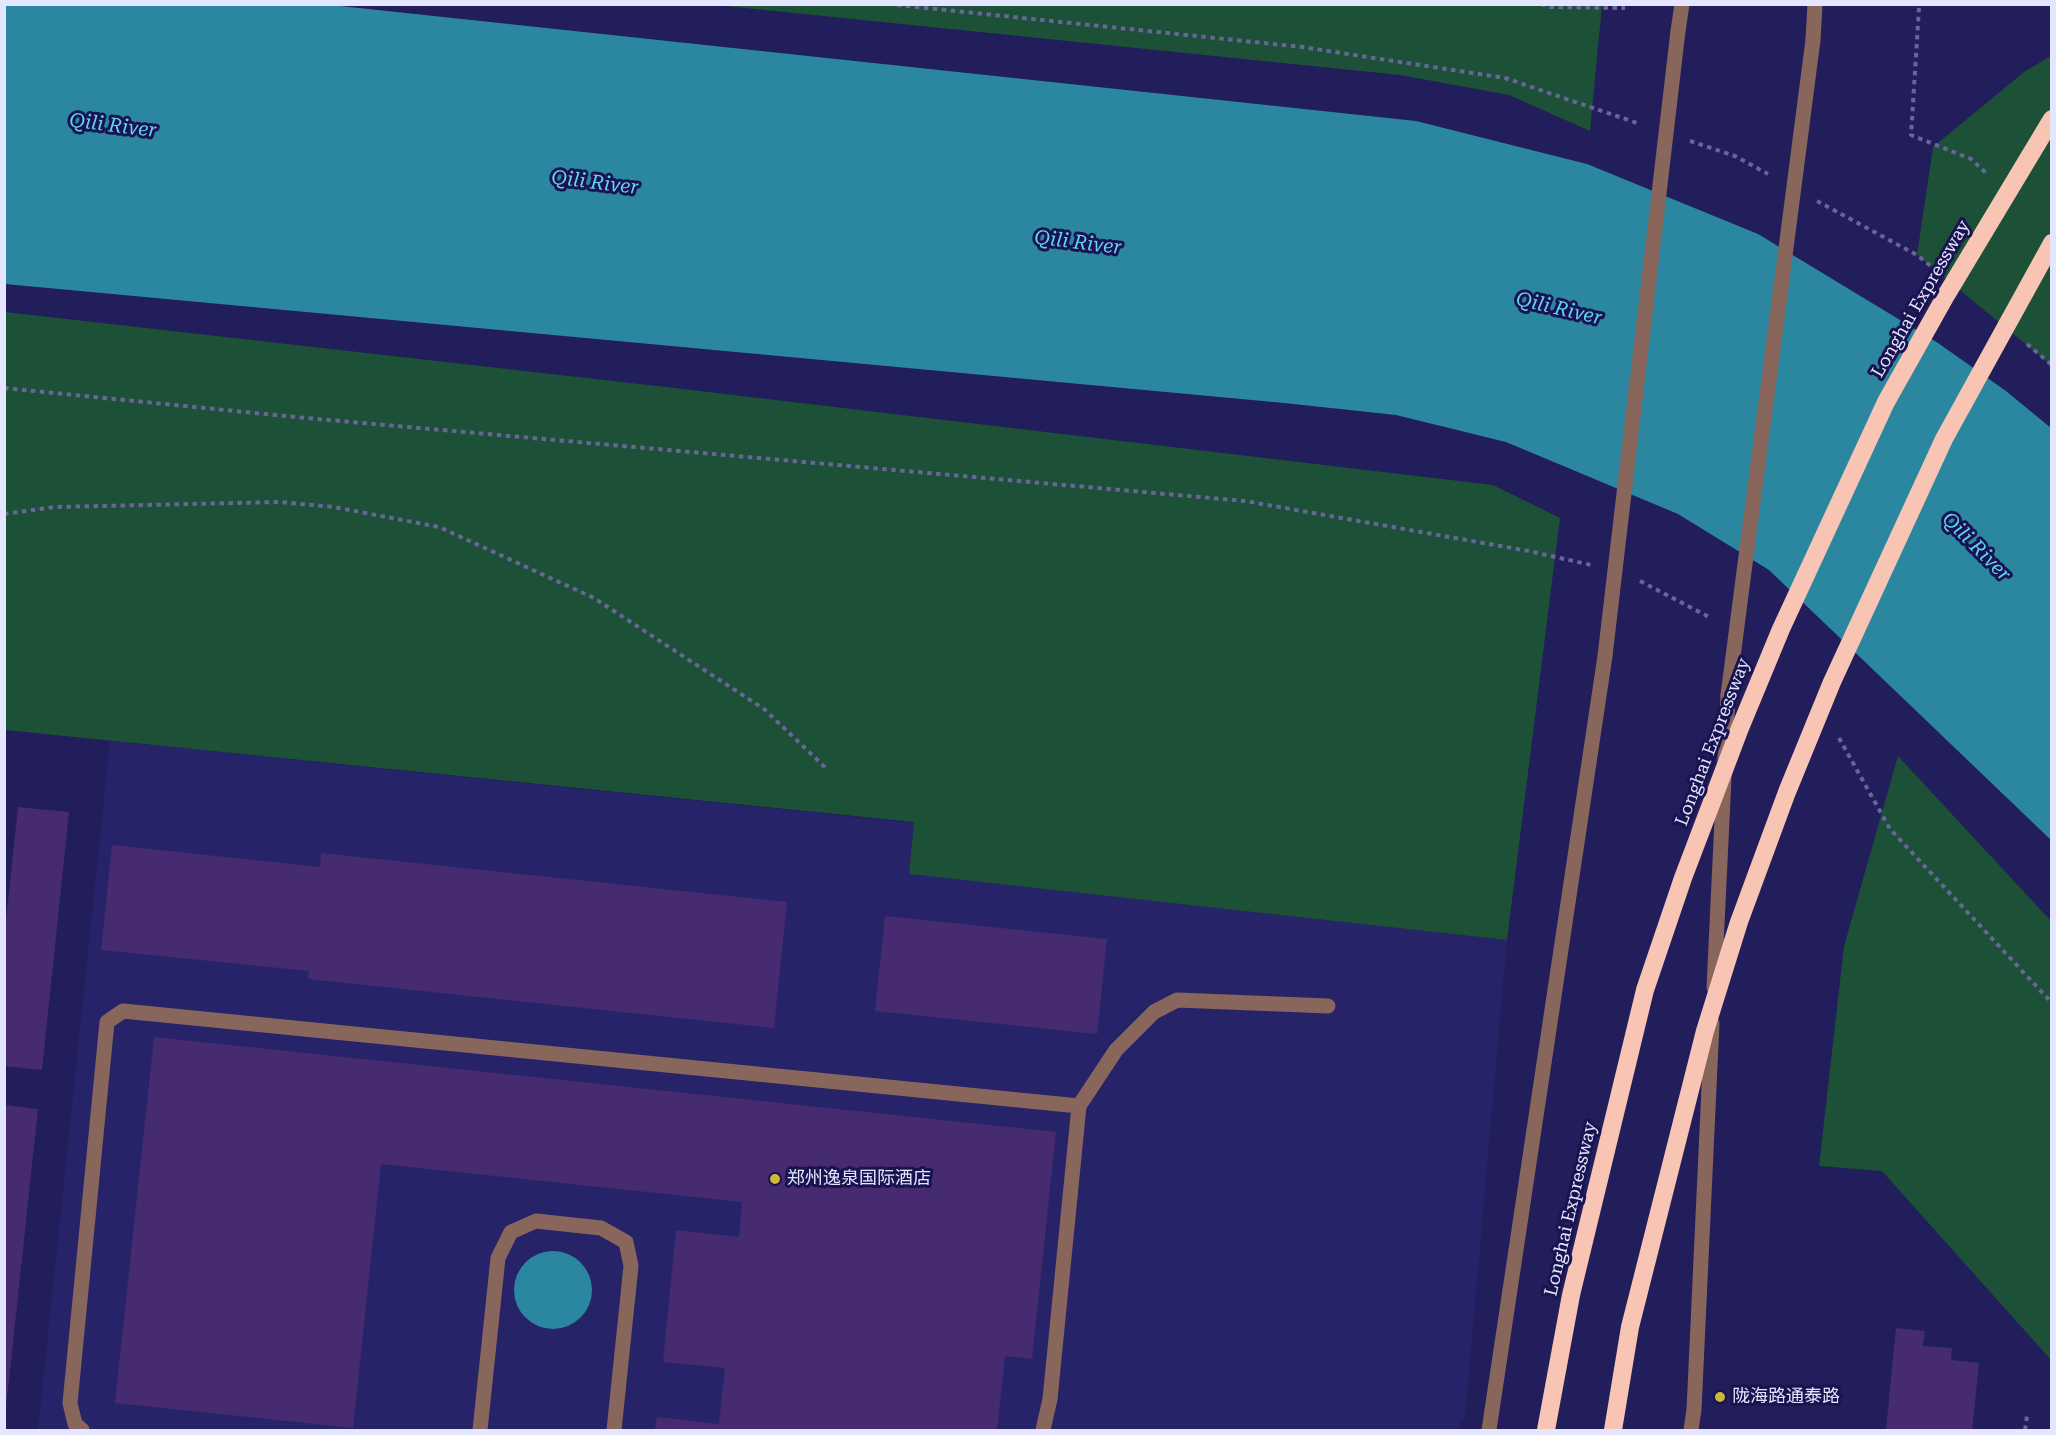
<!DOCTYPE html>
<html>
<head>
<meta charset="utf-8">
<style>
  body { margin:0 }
  #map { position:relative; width:2056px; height:1435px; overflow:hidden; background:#211e5b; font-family:"Roboto Serif",serif }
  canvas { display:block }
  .frame { position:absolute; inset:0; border:6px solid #e3e6fe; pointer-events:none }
</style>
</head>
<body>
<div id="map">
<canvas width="2056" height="1435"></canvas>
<div class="frame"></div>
</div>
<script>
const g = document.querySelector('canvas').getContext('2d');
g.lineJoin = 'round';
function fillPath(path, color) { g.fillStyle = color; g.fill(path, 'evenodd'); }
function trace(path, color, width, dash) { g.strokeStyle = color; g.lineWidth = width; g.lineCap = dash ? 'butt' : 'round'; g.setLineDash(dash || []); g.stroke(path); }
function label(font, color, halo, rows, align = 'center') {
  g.font = font + ' "Roboto Serif","Noto Sans SC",serif'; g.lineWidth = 6; g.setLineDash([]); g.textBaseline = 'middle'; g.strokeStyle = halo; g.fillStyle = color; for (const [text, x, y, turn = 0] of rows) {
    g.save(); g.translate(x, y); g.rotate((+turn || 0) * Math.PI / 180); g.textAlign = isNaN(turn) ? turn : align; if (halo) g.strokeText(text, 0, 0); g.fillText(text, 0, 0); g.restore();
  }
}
const built = new Path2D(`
  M 110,741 L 914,823 L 909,874 L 1507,940 L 1465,1417 L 1456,1430 L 38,1430 Z`);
const green = new Path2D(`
  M 716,5 L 1602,4 L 1602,5 L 1590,131 L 1509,95 L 1400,75 Z
  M 2051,56 L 2051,365 L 1917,255 L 1933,147 L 2024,72 Z
  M 5,312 L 666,387 L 1493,485 L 1560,518 L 1507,940 L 909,874 L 914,822 L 5,730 Z
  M 1898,756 L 2051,921 L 2051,1360 L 1882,1171 L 1819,1166 L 1844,946 Z`);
const water = new Path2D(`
  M 4,5 L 331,5 L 1416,121 L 1587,164 L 1758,234 L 1938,343 L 2006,391 L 2051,428 L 2051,840 L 1769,570 L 1678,514 L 1506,442 L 1396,415 L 1284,403 L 5,284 Z
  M514 1290a39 39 0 1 1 78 0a39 39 0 1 1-78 0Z`);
const building = new Path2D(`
  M 18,807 L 69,812 L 42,1070 L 4,1066 L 4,939 Z
  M 112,845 L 320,867 L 321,853 L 787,902 L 774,1028 L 308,979 L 309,971 L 101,950 Z
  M 885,916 L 1107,939 L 1097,1034 L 875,1011 Z
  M 154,1037 L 1056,1132 L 1032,1359 L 1005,1356 L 997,1430 L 655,1430 L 657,1417 L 719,1424 L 725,1368 L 663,1362 L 676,1230 L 739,1237 L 742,1202 L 381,1164 L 353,1428 L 115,1403 Z
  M 5,1105 L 38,1109 L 6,1408 L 5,1408 Z
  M 1896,1328 L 1925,1331 L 1923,1346 L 1952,1348 L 1951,1360 L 1979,1363 L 1972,1430 L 1886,1430 Z`);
const path = new Path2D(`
  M 888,4 L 1302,47 L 1505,78 L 1640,124
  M 1541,4 L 1550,7 L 1625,8
  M 1919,8 L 1911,135 L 1971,159 L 1986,173
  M 1690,141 L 1735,156 L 1768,174
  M 1817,201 L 1917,255 L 1932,267
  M 2027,344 L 2052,365
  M 4,388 L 295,417 L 1245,501 L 1529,551 L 1591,565
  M 4,514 L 55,507 L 280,502 L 334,507 L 439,527 L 594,598 L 764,709 L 828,770
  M 1640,581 L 1711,618
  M 1839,738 L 1890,829 L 2052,1003
  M 2025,1430 L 2027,1416`);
const minor = new Path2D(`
  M 1678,31 L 1682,4
  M 1813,40 L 1815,4
  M 1714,987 L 1728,695
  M 82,1430 L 75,1424 L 70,1403 L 107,1022 L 123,1011 L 1079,1106
  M 480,1430 L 498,1258 L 511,1232 L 536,1221 L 601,1228 L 626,1242 L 631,1266 L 614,1430
  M 1043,1430 L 1050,1399 L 1079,1106 L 1116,1050 L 1154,1012 L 1177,1000 L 1328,1006
  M 1489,1430 L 1605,656
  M 1691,1430 L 1694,1410 L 1712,1023`);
const minorBridge = new Path2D(`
  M 1605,656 L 1678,31
  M 1728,695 L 1813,40`);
const highwayBridge = new Path2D(`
  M 1546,1430 L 1571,1295 L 1645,990 L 1683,878 L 1740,728 L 1781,629 L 1886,402 L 1945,297 L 2052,119
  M 1613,1430 L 1630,1327 L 1705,1031 L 1739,922 L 1787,792 L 1832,682 L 1944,439 L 2052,243`);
const markers = [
  [775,1179,6,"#ceb837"],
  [1720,1397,6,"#ceb837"]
];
const streetNames = [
  ["Longhai Expressway",1921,299,-60],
  ["Longhai Expressway",1713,742,-69],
  ["Longhai Expressway",1571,1209,-77]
];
const poiNames = [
  ["郑州逸泉国际酒店",787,1179],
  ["陇海路通泰路",1732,1397]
];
const waterNames = [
  ["Qili River",113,126,7],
  ["Qili River",595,183,7],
  ["Qili River",1078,243,7],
  ["Qili River",1559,309,13],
  ["Qili River",1976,547,45]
];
fillPath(built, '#272368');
fillPath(green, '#1c5037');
fillPath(water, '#2a879f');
fillPath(building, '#472b70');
trace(path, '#676696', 4, [4.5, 4.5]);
trace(minor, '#88665b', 15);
trace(minorBridge, '#88665b', 15);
trace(highwayBridge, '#f8c4b3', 18);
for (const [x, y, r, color] of markers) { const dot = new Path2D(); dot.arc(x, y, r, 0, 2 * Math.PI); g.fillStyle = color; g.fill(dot); trace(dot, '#191350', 2); }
label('18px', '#e3e6fe', '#191350', streetNames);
label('18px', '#e3e6fe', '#191350', poiNames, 'left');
label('italic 20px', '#5ed5f7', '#191350', waterNames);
</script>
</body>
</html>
